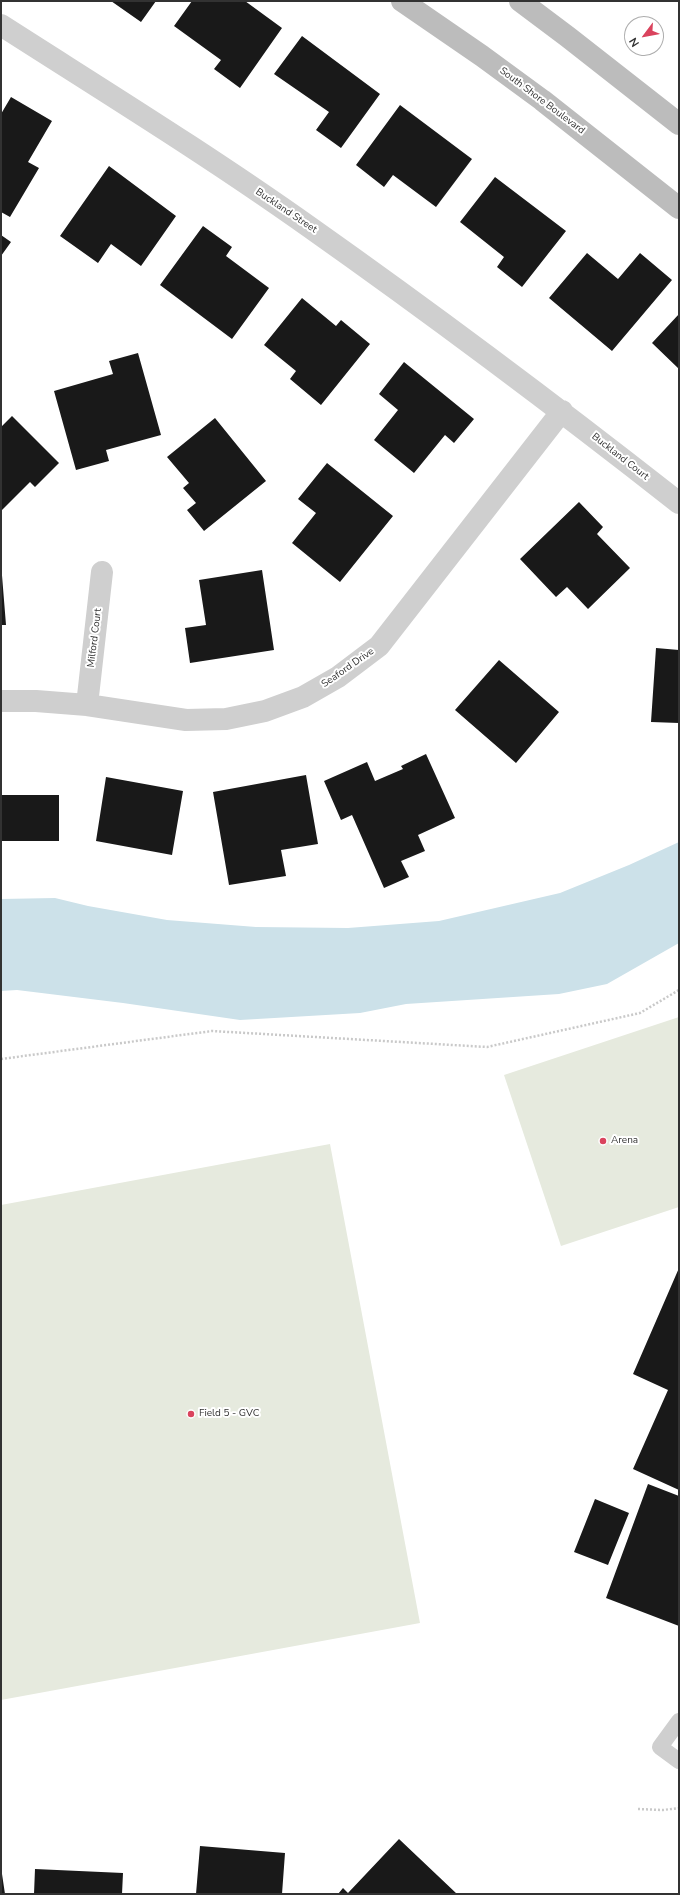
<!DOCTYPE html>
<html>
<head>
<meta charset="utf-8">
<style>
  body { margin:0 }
  #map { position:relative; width:680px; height:1895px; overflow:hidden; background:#fff; font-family:"Nunito Sans",sans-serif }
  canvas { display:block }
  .frame { position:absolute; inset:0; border:2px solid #323232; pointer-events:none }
  .north { position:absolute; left:624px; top:16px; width:40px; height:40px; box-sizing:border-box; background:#fff; border:1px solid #adadad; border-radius:50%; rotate:238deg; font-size:11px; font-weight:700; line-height:16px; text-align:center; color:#323232 }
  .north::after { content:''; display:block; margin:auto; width:14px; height:18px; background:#da435d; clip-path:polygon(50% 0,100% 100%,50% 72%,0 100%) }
</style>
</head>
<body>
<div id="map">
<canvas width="680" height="1895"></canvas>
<div class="frame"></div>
<div class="north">N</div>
</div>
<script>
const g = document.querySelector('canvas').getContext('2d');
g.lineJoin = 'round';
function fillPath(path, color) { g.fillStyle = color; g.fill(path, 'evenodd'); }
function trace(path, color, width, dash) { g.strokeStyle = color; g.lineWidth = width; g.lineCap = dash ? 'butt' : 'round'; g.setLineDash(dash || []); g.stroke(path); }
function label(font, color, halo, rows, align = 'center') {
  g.font = font + ' "Nunito Sans",sans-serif'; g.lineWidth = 4; g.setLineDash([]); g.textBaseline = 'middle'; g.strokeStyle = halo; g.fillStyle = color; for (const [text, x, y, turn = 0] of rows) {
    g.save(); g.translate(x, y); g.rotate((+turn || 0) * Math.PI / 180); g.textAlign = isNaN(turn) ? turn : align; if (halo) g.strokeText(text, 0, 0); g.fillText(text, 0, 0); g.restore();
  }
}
const green = new Path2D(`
  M 679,1017 L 679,1207 L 561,1246 L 504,1075 Z
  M 330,1144 L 420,1623 L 1,1700 L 1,1205 Z`);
const water = new Path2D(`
  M 679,842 L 679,943 L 607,984 L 559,994 L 406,1004 L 360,1013 L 240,1020 L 123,1003 L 17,990 L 1,991 L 1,899 L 55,898 L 88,906 L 167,920 L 256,927 L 348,928 L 439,921 L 560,893 L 629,865 Z`);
const building = new Path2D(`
  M 111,1 L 156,1 L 141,22 Z
  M 192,1 L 245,1 L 282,28 L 240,88 L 214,69 L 221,60 L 174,26 Z
  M 302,36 L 380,94 L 341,148 L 316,130 L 329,112 L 274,74 Z
  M 11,97 L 52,121 L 28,162 L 39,168 L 10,217 L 1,212 L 1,114 Z
  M 400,105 L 472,159 L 436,207 L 393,175 L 384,187 L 356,165 Z
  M 109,166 L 176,216 L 141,266 L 111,244 L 98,263 L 60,236 Z
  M 495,177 L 566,231 L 522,287 L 497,267 L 504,257 L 460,222 Z
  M 203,226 L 232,247 L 226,256 L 269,288 L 232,339 L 160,285 Z
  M 1,235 L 11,242 L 1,256 Z
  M 587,253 L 618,279 L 640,253 L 672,280 L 612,351 L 549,298 Z
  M 302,298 L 336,326 L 341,320 L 370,344 L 321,405 L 290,379 L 296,371 L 264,345 Z
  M 679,314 L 679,369 L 652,343 Z
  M 138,353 L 161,435 L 106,450 L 109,461 L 76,470 L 54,391 L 113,374 L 109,361 Z
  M 404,362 L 474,419 L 454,443 L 445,435 L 414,473 L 374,440 L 398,410 L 379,394 Z
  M 12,416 L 59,463 L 35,487 L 30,482 L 1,511 L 1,427 Z
  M 215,418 L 266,481 L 204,531 L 187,510 L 196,503 L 183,488 L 189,483 L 167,457 Z
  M 327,463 L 393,516 L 340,582 L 292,543 L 316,513 L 298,499 Z
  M 579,502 L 603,527 L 597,534 L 630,568 L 588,609 L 567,587 L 556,597 L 520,559 Z
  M 1,563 L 6,625 L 1,625 Z
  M 262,570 L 274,650 L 190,663 L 185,628 L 206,625 L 199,580 Z
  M 656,648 L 679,650 L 679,723 L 651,722 Z
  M 499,660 L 559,712 L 516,763 L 455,710 Z
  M 426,754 L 455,818 L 418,835 L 425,851 L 401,861 L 409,877 L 384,888 L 352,815 L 341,820 L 324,781 L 367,762 L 375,781 L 403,769 L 401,766 Z
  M 306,775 L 318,844 L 281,850 L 286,876 L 229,885 L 213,792 Z
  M 106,777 L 183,791 L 172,855 L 96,841 Z
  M 1,795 L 59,795 L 59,841 L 1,841 Z
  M 679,1268 L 679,1490 L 633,1469 L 668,1390 L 633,1374 Z
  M 648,1484 L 679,1496 L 679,1626 L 606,1598 Z
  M 595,1499 L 629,1513 L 608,1565 L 574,1552 Z
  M 399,1839 L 457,1894 L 338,1894 L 343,1888 L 348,1893 Z
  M 200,1846 L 285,1853 L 282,1894 L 196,1894 Z
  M 35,1869 L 123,1873 L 122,1894 L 34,1894 Z
  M 1,1874 L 2,1874 L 5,1894 L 1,1894 Z`);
const path = new Path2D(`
  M 1,1059 L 212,1031 L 487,1047 L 640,1013 L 679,990
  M 638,1809 L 663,1810 L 679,1808`);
const lane = new Path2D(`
  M 679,1721 L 660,1747 L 679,1761`);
const street = new Path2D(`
  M 1,25 C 104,91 208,155 308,226 C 434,315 558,408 679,503
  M 1,701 L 36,701 L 87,705 L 186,720 L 226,719 L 265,711 L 303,697 L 338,677 L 379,646 L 562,411
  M 87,705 L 102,572`);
const secondary = new Path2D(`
  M 402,1 L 482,56 L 542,100 L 679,208
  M 520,1 L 568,37 L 679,124`);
const markers = [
  [603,1141,4,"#da435d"],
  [191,1414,4,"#da435d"]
];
const streetNames = [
  ["South Shore Boulevard",542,101,37],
  ["Buckland Street",286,211,34],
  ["Buckland Court",620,457,38],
  ["Milford Court",95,638,-83],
  ["Seaford Drive",348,668,-35]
];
const poiNames = [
  ["Arena",611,1141],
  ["Field 5 - GVC",199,1414]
];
fillPath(green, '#e6eade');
fillPath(water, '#cce1e9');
fillPath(building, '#191919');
trace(path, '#c9c9c9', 2.5, [2, 2]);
trace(lane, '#cfcfcf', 16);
trace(street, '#cfcfcf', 22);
trace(secondary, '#bcbcbc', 22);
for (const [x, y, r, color] of markers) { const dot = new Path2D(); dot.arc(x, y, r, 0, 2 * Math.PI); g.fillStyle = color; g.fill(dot); trace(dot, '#fff', 1.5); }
label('10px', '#323232', '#fff', streetNames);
label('10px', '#323232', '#fff', poiNames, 'left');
</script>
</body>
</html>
